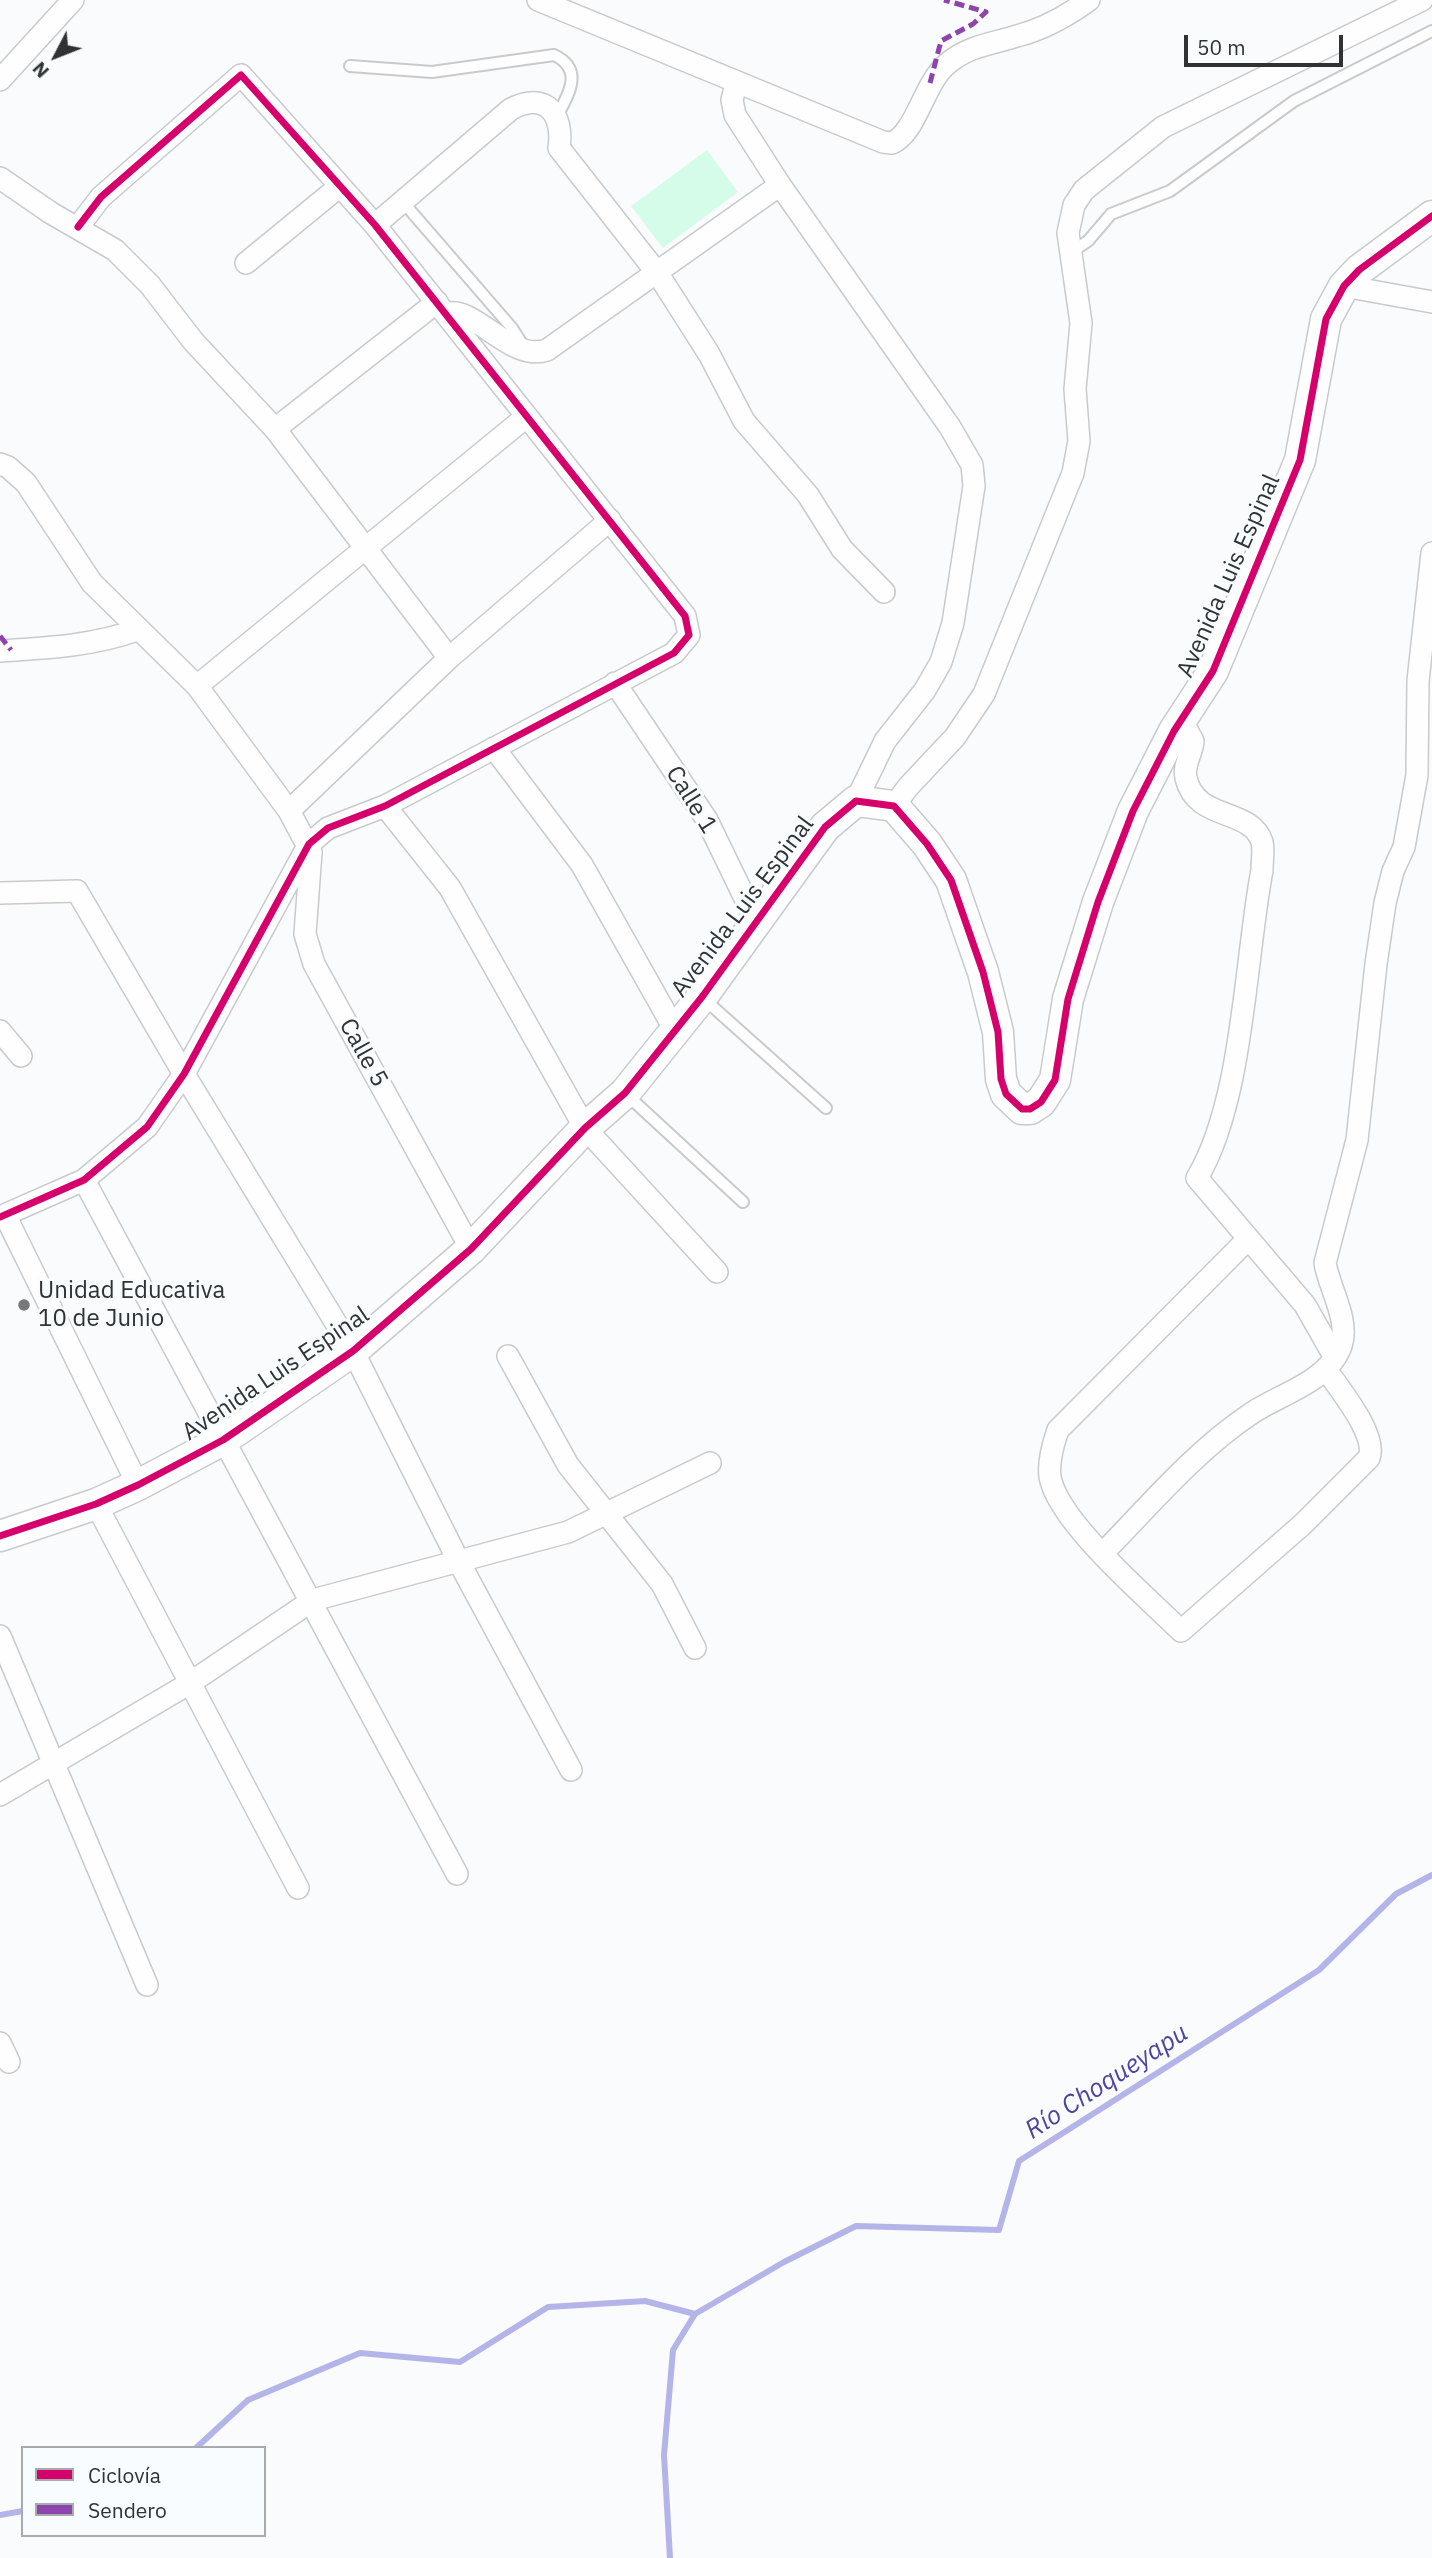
<!DOCTYPE html>
<html>
<head>
<meta charset="utf-8">
<style>
  body { margin:0 }
  #map { position:relative; width:1432px; height:2558px; overflow:hidden; background:#f9fbfd; font-family:"IBM Plex Sans",sans-serif }
  canvas { display:block }
  .legend { position:absolute; left:21px; top:2446px; width:245px; height:91px; box-sizing:border-box; background:#f8fcfe; border:2px solid #a8abad; margin:0; padding:9px 12px; list-style:none; font-size:21px; color:#303233 }
  .legend li { display:flex; align-items:center; gap:14px; height:35px }
  .legend b { width:35px; border:2px solid #a8abad }
  .north { position:absolute; left:21px; top:21px; width:70px; height:70px; -webkit-text-stroke:5px #f8fcfe; paint-order:stroke; rotate:228deg; font-size:19px; font-weight:700; line-height:28px; text-align:center; color:#303233 }
  .north::after { content:''; display:block; margin:auto; width:24px; height:32px; background:#303233; clip-path:polygon(50% 0,100% 100%,50% 72%,0 100%) }
  .scale { position:absolute; left:1184px; top:35px; width:159px; height:32px; box-sizing:border-box; border:4px solid #303233; border-top:0; padding-left:9px; font-size:21px; line-height:24px; white-space:nowrap; color:#303233; -webkit-text-stroke:5px #f8fcfe; paint-order:stroke }
</style>
</head>
<body>
<div id="map">
<canvas width="1432" height="2558"></canvas>
<ul class="legend">
<li><b style="height:9px;background:#d6006c"></b>Ciclovía</li>
<li><b style="height:9px;background:#8e44ad"></b>Sendero</li>
</ul>
<div class="north">N</div>
<div class="scale">50 m</div>
</div>
<script>
const g = document.querySelector('canvas').getContext('2d');
g.lineJoin = 'round';
function fillPath(path, color) { g.fillStyle = color; g.fill(path, 'evenodd'); }
function trace(path, color, width, dash) { g.strokeStyle = color; g.lineWidth = width; g.lineCap = dash ? 'butt' : 'round'; g.setLineDash(dash || []); g.stroke(path); }
function label(font, color, halo, rows, align = 'center') {
  g.font = font + ' "IBM Plex Sans",sans-serif'; g.lineWidth = 6; g.setLineDash([]); g.textBaseline = 'middle'; g.strokeStyle = halo; g.fillStyle = color; for (const [text, x, y, turn = 0] of rows) {
    g.save(); g.translate(x, y); g.rotate((+turn || 0) * Math.PI / 180); g.textAlign = isNaN(turn) ? turn : align; if (halo) g.strokeText(text, 0, 0); g.fillText(text, 0, 0); g.restore();
  }
}
const green = new Path2D(`
  M 707,150 L 738,192 L 663,248 L 631,206 Z`);
const stream = new Path2D(`
  M 196,2448 L 248,2400 L 360,2353 L 460,2362 L 548,2307 L 645,2301 L 695,2314 L 784,2262 L 856,2226 L 999,2230 L 1019,2161 L 1319,1970 L 1396,1894 L 1432,1875
  M 0,2515 L 23,2511
  M 670,2558 L 664,2455 L 673,2350 L 695,2314`);
const lane = new Path2D(`
  M 350,66 L 432,72 L 554,55 C 584,69 569,94 557,116
  M 403,202 L 512,328 L 524,347
  M 1070,253 L 1088,241 L 1111,214 L 1170,191 L 1294,101 L 1432,31
  M 704,999 L 826,1108
  M 627,1095 L 743,1202`);
const street = new Path2D(`
  M 538,0 L 883,142 L 892,143 C 916,133 924,83 947,64 C 968,46 991,44 1017,36 C 1044,29 1067,16 1089,0
  M 0,80 L 73,0
  M 736,84 L 732,100 L 735,115 L 780,185 L 950,427 L 972,465 L 974,486 L 953,623 L 941,662 L 925,690 L 885,741 L 856,801
  M 0,178 L 51,213 L 115,250 L 150,285 L 193,341 L 275,429 L 449,658
  M 375,225 L 511,109 C 546,91 564,114 559,148 L 658,274 L 709,354 L 744,421 L 808,495 L 842,549 L 884,592
  M 246,263 L 340,186
  M 1344,286 L 1432,302
  M 446,314 C 474,304 510,363 547,350 L 780,185
  M 275,429 L 437,302
  M 0,464 L 8,467 L 26,483 L 92,583 L 197,686 L 289,811 L 311,852 L 305,934 L 314,964 L 471,1249
  M 0,651 C 47,648 92,646 137,630
  M 615,683 L 707,820 L 757,923
  M 197,686 L 526,417
  M 1181,719 L 1193,741 C 1192,754 1183,765 1186,778 C 1196,822 1251,807 1262,842 C 1264,850 1262,861 1262,870 C 1245,960 1243,1102 1197,1178 L 1305,1305 L 1334,1356
  M 494,748 L 582,865 L 675,1030
  M 385,806 L 450,888 L 585,1128 L 717,1272
  M 894,806 L 908,787 L 955,737 L 984,694 L 1073,473 L 1079,441 L 1075,389 L 1081,323 L 1068,233 L 1074,205 L 1084,190 L 1163,127 L 1422,0
  M 289,811 L 449,658 L 610,520
  M 0,893 L 77,891 L 184,1074 L 353,1351 L 459,1562 L 571,1770
  M 0,1031 L 21,1056
  M 84,1180 L 457,1874
  M 5,1215 L 138,1485
  M 0,1217 L 84,1180 L 147,1127 L 184,1074 L 309,844 L 328,828 L 385,806 L 674,653 L 689,635 L 685,616 L 375,225 L 241,75 L 101,197 L 78,227
  M 1248,1239 L 1058,1430 C 1053,1444 1048,1461 1050,1477 C 1058,1522 1148,1598 1181,1631 L 1303,1524 L 1369,1458 C 1378,1435 1339,1389 1326,1369
  M 508,1356 L 568,1465 L 662,1584 L 695,1648
  M 96,1504 L 298,1888
  M 1103,1553 C 1150,1505 1196,1450 1252,1413 C 1280,1394 1328,1382 1341,1346 C 1350,1320 1329,1288 1325,1263 L 1357,1140 L 1376,964 L 1385,903 L 1393,871 L 1404,847 L 1417,775 L 1418,681 L 1432,553
  M 0,1636 L 147,1985
  M 0,1795 L 190,1683 L 313,1600 L 568,1532 L 710,1463
  M 0,2043 L 9,2062`);
const secondary = new Path2D(`
  M 0,1536 L 96,1504 L 138,1485 L 223,1440 L 353,1351 L 471,1249 L 585,1128 L 625,1093 L 702,997 L 825,827 L 856,801 L 894,806 L 927,844 L 951,880 L 983,972 L 998,1032 L 1001,1079 L 1006,1094 L 1022,1109 L 1030,1109 L 1041,1102 L 1055,1080 L 1068,999 L 1098,902 L 1133,811 L 1174,731 L 1213,671 L 1300,460 L 1326,319 L 1344,286 L 1359,270 L 1432,216`);
const quiet = new Path2D(`
  M 930,83 L 941,41 L 973,24 L 986,12 L 944,0
  M 0,636 L 11,650`);
const cycleway = new Path2D(`
  M 0,1217 L 84,1180 L 147,1127 L 184,1074 L 309,844 L 328,828 L 385,806 L 674,653 L 689,635 L 685,616 L 375,225 L 241,75 L 101,197 L 78,227
  M 0,1536 L 96,1504 L 138,1485 L 223,1440 L 353,1351 L 471,1249 L 585,1128 L 625,1093 L 702,997 L 825,827 L 856,801 L 894,806 L 927,844 L 951,880 L 983,972 L 998,1032 L 1001,1079 L 1006,1094 L 1022,1109 L 1030,1109 L 1041,1102 L 1055,1080 L 1068,999 L 1098,902 L 1133,811 L 1174,731 L 1213,671 L 1300,460 L 1326,319 L 1344,286 L 1359,270 L 1432,216`);
const markers = [
  [24,1305,7,"#76787a"]
];
const streetNames = [
  ["Avenida Luis Espinal",1229,576,-66],
  ["Calle 1",691,800,58],
  ["Avenida Luis Espinal",743,907,-53],
  ["Calle 5",363,1053,61],
  ["Avenida Luis Espinal",276,1374,-34]
];
const poiNames = [
  ["Unidad Educativa",38,1291],
  ["10 de Junio",38,1319]
];
const waterNames = [
  ["Río Choqueyapu",1107,2082,-33]
];
fillPath(green, '#d5fce9');
trace(stream, '#b4b4e9', 6);
trace(lane, '#c8cacb', 14);
trace(street, '#c8cacb', 24);
trace(secondary, '#c8cacb', 33);
trace(lane, '#fefeff', 10);
trace(street, '#fefeff', 21);
trace(secondary, '#fefeff', 30);
trace(quiet, '#8e44ad', 5, [10, 5]);
trace(cycleway, '#d6006c', 7);
for (const [x, y, r, color] of markers) { const dot = new Path2D(); dot.arc(x, y, r, 0, 2 * Math.PI); g.fillStyle = color; g.fill(dot); trace(dot, '#f8fcfe', 2.5); }
label('24px', '#303233', '#f8fcfe', streetNames);
label('24px', '#303233', '#f8fcfe', poiNames, 'left');
label('italic 26px', '#4d449c', '#f8fcfe', waterNames);
</script>
</body>
</html>
